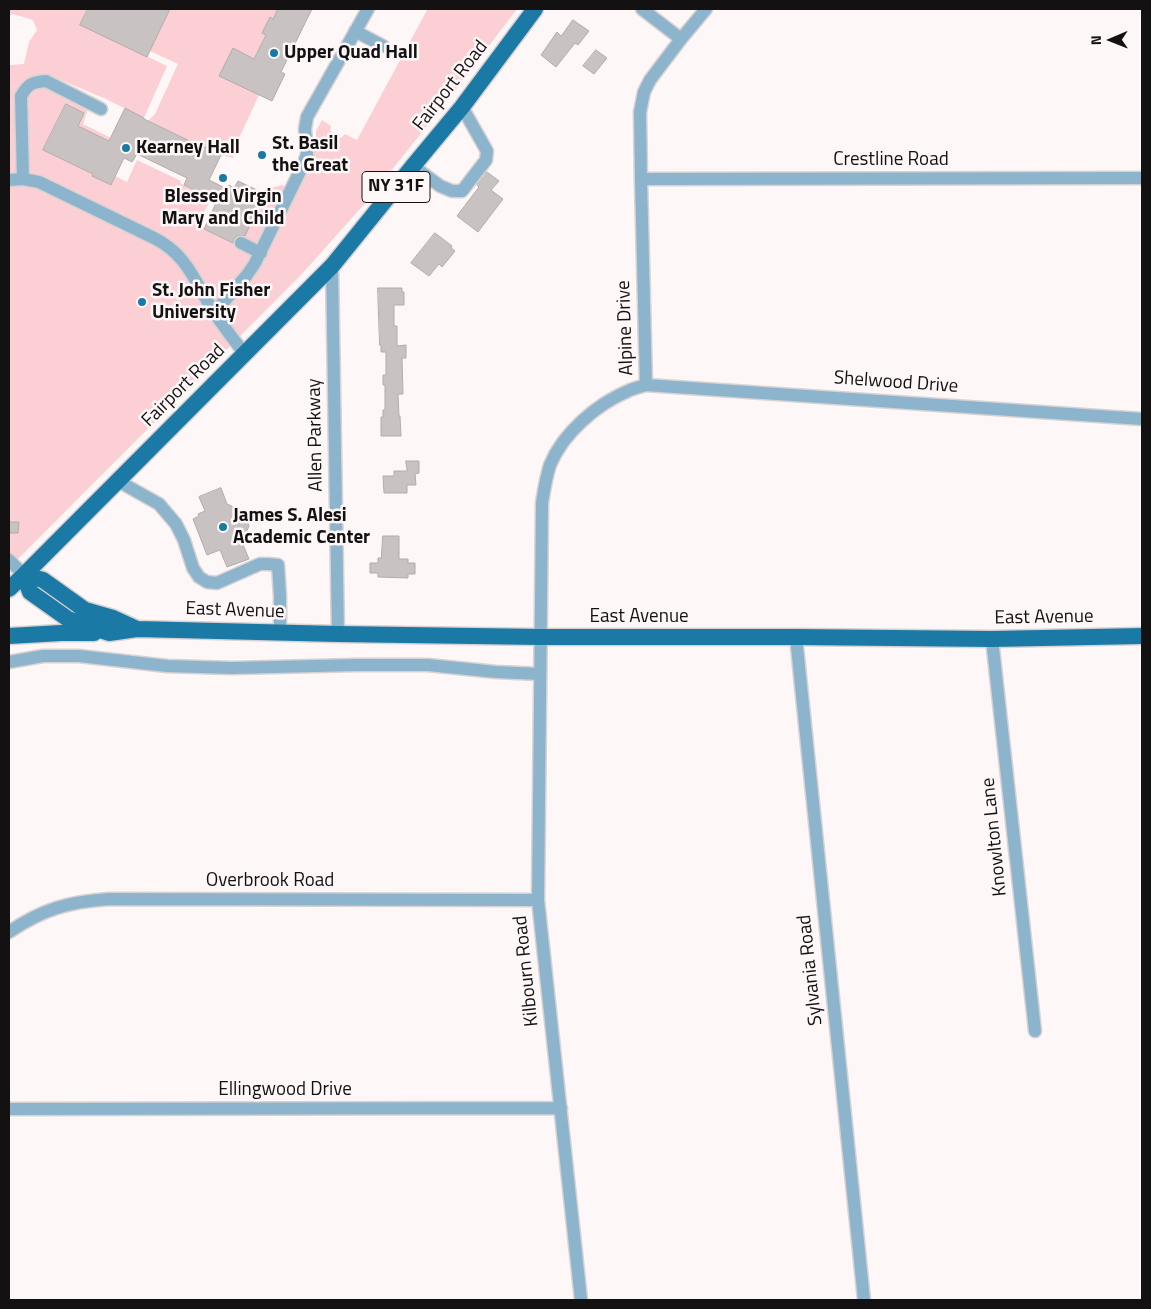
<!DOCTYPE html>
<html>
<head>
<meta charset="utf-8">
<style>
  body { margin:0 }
  #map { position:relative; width:1151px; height:1309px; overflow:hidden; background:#fef7f8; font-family:"Titillium Web",sans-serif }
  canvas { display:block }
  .frame { position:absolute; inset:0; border:10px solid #141112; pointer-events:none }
  .north { position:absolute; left:1086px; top:15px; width:50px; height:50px; -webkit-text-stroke:4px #fef7f8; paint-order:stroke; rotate:269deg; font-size:14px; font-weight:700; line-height:20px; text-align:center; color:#141112 }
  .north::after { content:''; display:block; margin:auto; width:18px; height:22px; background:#141112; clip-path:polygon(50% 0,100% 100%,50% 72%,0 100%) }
</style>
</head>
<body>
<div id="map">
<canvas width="1151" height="1309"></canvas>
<div class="frame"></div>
<div class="north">N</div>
</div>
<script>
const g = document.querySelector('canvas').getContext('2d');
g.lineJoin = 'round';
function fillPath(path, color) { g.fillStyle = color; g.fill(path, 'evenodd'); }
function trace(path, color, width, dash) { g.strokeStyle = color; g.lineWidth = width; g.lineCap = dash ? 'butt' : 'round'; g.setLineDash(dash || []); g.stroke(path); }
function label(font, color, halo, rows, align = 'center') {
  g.font = font + ' "Titillium Web",sans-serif'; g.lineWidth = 5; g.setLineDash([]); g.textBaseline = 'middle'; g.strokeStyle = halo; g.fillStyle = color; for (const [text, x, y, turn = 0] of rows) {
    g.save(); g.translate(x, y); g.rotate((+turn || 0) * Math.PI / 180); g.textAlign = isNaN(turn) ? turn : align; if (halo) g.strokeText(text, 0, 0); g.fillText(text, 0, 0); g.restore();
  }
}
const green = new Path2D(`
  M 9,9 L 87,9 L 81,25 L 167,66 L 144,118 L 106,99 L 56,78 L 50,90 L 87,108 L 87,112 L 83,124 L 111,138 L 109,141 L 78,126 L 84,113 L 66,104 L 43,150 L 93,174 L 93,176 L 110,185 L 115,176 L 127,182 L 137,160 L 181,181 L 180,183 L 211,199 L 204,212 L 207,214 L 201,226 L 204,228 L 204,229 L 239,246 L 259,206 L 257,204 L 259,200 L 267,196 L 271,188 L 282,185 L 297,191 C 304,177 313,163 314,147 L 316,147 L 316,131 L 322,120 L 331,126 L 330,131 L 341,138 L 345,134 L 357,140 L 427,10 L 425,9 L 517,9 L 450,97 L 367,201 L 302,274 L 9,568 L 9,63 L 10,65 L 24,64 L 29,42 L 37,30 L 33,20 L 13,14 L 9,16 Z
  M 170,9 L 278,9 L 273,19 L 270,17 L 263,33 L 266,35 L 254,59 L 233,48 L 259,95 L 234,149 L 233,158 L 221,155 L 203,146 L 202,147 L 148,121 L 155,114 L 178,64 L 150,51 Z`);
const building = new Path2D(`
  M 88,9 L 170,9 L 147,57 L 80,25 Z
  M 278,9 L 312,9 L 281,72 L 285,74 L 272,101 L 219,76 L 233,48 L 254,59 L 266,35 L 262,33 L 270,17 L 273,19 Z
  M 573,20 L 589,31 L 578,45 L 575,43 L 556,67 L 541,55 L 557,32 L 561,36 Z
  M 596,50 L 607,58 L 594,74 L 583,66 Z
  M 66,104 L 84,113 L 78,126 L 109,141 L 125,108 L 144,118 L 144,119 L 202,147 L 203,146 L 221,155 L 209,180 L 227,189 L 229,185 L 234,188 L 238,181 L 257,190 L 254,197 L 259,200 L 257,204 L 259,205 L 245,236 L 237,236 L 234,239 L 233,243 L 204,229 L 217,201 L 184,185 L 187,178 L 137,154 L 132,162 L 124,158 L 111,185 L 92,176 L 93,174 L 43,150 Z
  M 487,172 L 499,181 L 491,190 L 503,199 L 478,232 L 457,216 L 479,187 L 477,185 Z
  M 435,233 L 452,246 L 451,248 L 455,251 L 442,267 L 439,264 L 429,276 L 411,263 Z
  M 378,288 L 402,288 L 402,292 L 404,292 L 404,305 L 394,305 L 394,326 L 397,326 L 397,346 L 406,345 L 406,358 L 402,358 L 403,394 L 398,394 L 399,416 L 400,416 L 401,436 L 381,436 L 381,417 L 383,417 L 383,410 L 385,410 L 385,385 L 383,385 L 383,375 L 386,375 L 386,352 L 381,352 L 381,345 L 380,345 Z
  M 406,461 L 419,461 L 419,473 L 415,474 L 416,485 L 407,485 L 407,493 L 384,493 L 383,476 L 394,476 L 394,471 L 407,471 Z
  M 221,488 L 227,504 L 244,512 L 249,526 L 242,542 L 249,559 L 227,567 L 220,550 L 207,555 L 193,519 L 199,516 L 198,514 L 205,511 L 199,497 Z
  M 9,522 L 19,522 L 18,533 L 9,533 Z
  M 383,536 L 399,536 L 399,559 L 408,559 L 408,563 L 415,563 L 415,574 L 408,574 L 408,578 L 378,577 L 378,573 L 370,573 L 370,563 L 378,563 L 378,558 L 381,558 Z`);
const minor = new Path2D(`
  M 642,9 L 681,39
  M 355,31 L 383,46
  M 413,166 L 440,186 L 452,191 L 462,191 L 486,160 L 487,151 L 462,107
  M 23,179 L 21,96 C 28,84 32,82 46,81 L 101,109
  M 641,179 L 1142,178
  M 9,180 L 23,179 L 39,182 L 154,238 C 188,255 195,283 214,312 C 223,326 234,340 244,353
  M 241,243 L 261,253
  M 332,266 L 338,634
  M 214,313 L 247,275 L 255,263 L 304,163 L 307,154 L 305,129 L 307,117 L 368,9
  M 646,385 L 641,179 L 640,112 L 644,92 L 650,80 L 681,39 L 706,9
  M 118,481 L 159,504 L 176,524 L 184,540 L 193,568 L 199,577 L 207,582 L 217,583 L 260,564 L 268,564 L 278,565 L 280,596 L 280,633
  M 9,560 L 24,575
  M 796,637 L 864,1300
  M 992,639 L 1035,1031
  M 9,662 L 43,656 L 79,656 L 167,666 L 232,668 L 356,665 L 428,665 L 496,672 L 540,674
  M 9,932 C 43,909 68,902 109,899 L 538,900
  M 9,1109 L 561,1108
  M 581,1300 L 538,900 L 542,503 C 544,490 546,477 550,465 C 563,433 597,404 628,391 C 634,388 640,387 646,385 L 1142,419`);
const major = new Path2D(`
  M 24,575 L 30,592 L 68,619 L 109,633 L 137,629 L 338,634 L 541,637 L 796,637 L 992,639 L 1142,636
  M 24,575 L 43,580 L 85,610 L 113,618 L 137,629
  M 9,589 L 24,575 L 332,266 L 413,166 L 462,107 L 535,9
  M 9,636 L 61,633 L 94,633`);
const markers = [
  [274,53,5,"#1a7aa6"],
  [126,148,5,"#1a7aa6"],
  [262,155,5,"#1a7aa6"],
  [223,178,5,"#1a7aa6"],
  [142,302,5,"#1a7aa6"],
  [223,527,5,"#1a7aa6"]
];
const shields = [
  [396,187,68]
];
const shieldNames = [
  ["NY 31F",396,187]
];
const poiNames = [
  ["Upper Quad Hall",284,53],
  ["St. Basil",272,144],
  ["the Great",272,166],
  ["Kearney Hall",136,148],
  ["Blessed Virgin",223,197,"center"],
  ["Mary and Child",223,219,"center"],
  ["St. John Fisher",152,291],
  ["University",152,313],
  ["James S. Alesi",233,516],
  ["Academic Center",233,538]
];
const streetNames = [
  ["Fairport Road",451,86,-52],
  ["Crestline Road",891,160],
  ["Alpine Drive",626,328,-92],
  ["Shelwood Drive",896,383,4],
  ["Fairport Road",184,386,-45],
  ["Allen Parkway",316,435,-91],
  ["East Avenue",235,611,2],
  ["East Avenue",639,617],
  ["East Avenue",1044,618,-1],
  ["Knowlton Lane",995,837,-96],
  ["Overbrook Road",270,881],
  ["Sylvania Road",811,970,-96],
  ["Kilbourn Road",527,971,-96],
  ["Ellingwood Drive",285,1090]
];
fillPath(green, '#fbcfd4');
fillPath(building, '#c9c2c3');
trace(building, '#b2abac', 1);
trace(minor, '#d9d2d3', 15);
trace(major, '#d9d2d3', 19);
trace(minor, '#8cb5cd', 12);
trace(major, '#1b79a5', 16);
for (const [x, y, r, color] of markers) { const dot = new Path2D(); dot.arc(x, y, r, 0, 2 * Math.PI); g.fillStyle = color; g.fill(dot); trace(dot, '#fef7f8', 2); }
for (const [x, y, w] of shields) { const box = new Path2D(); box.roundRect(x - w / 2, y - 15.5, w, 31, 4); g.fillStyle = '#fef7f8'; g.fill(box); trace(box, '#141112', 1); }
label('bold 18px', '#141112', null, shieldNames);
label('bold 19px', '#141112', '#fef7f8', poiNames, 'left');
label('19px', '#141112', '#fef7f8', streetNames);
</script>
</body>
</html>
